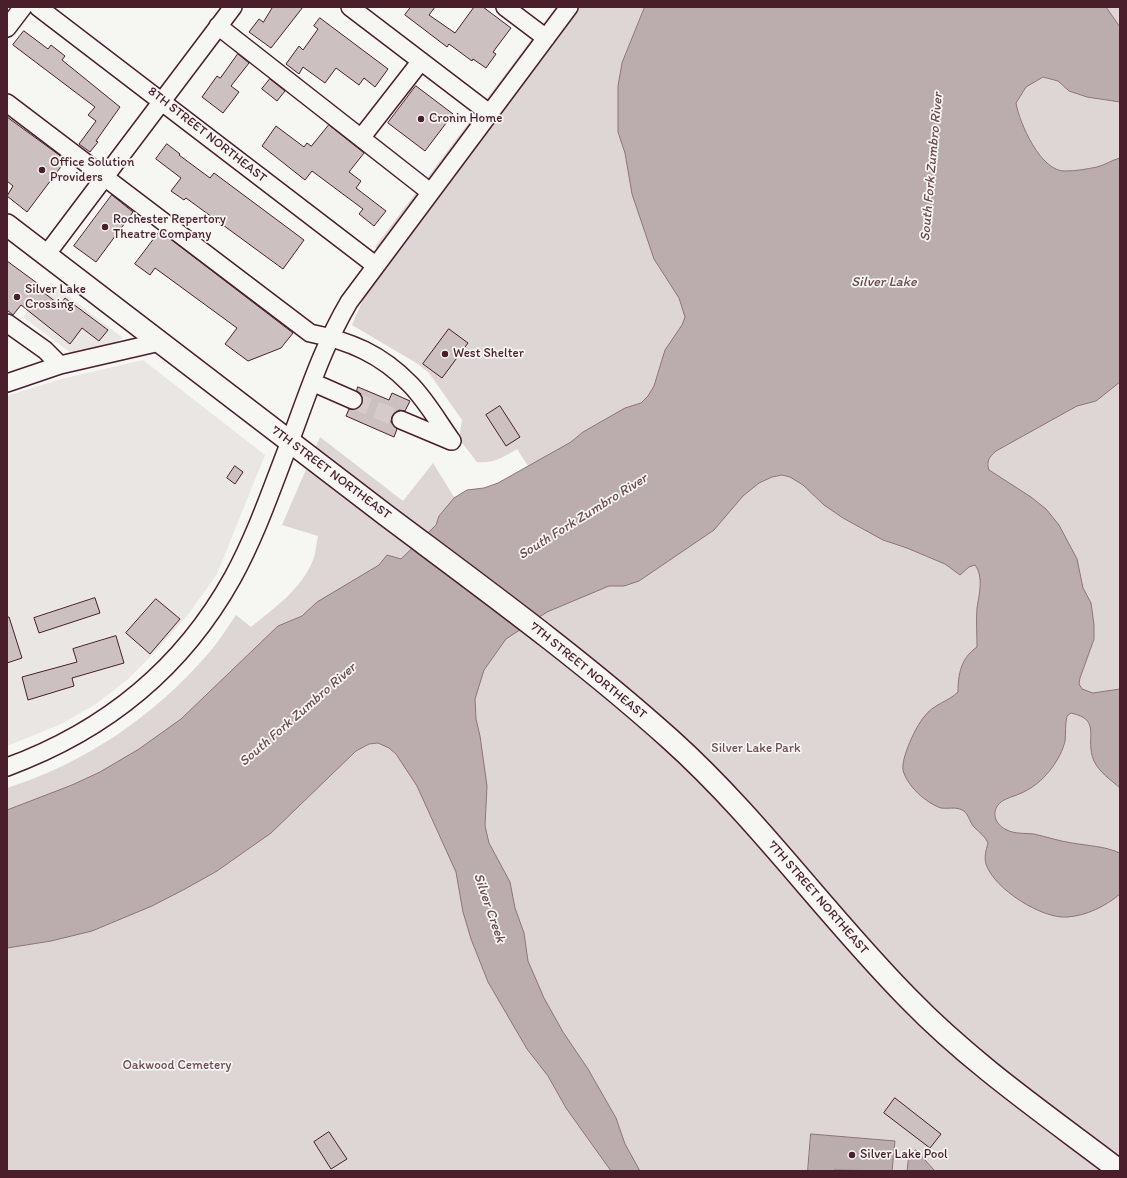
<!DOCTYPE html>
<html>
<head>
<meta charset="utf-8">
<style>
  body { margin:0 }
  #map { position:relative; width:1127px; height:1178px; overflow:hidden; background:#f6f6f2; font-family:Itim,sans-serif }
  canvas { display:block }
  .frame { position:absolute; inset:0; border:8px solid #4a1f2b; pointer-events:none }
</style>
</head>
<body>
<div id="map">
<canvas width="1127" height="1178"></canvas>
<div class="frame"></div>
</div>
<script>
const g = document.querySelector('canvas').getContext('2d');
g.lineJoin = 'round';
function fillPath(path, color) { g.fillStyle = color; g.fill(path, 'evenodd'); }
function trace(path, color, width, dash) { g.strokeStyle = color; g.lineWidth = width; g.lineCap = dash ? 'butt' : 'round'; g.setLineDash(dash || []); g.stroke(path); }
function label(font, color, halo, rows, align = 'center') {
  g.font = font + ' Itim,sans-serif'; g.lineWidth = 3.5; g.setLineDash([]); g.textBaseline = 'middle'; g.strokeStyle = halo; g.fillStyle = color; for (const [text, x, y, turn = 0] of rows) {
    g.save(); g.translate(x, y); g.rotate((+turn || 0) * Math.PI / 180); g.textAlign = isNaN(turn) ? turn : align; if (halo) g.strokeText(text, 0, 0); g.fillText(text, 0, 0); g.restore();
  }
}
const built = new Path2D(`
  M 51,283 L 123,338 L 78,358 L 23,317 Z
  M 143,360 L 265,455 L 217,574 L 190,612 L 159,648 L 128,679 L 96,704 L 61,724 L 7,746 L 7,396 L 61,379 Z`);
const green = new Path2D(`
  M 556,7 L 1120,7 L 1120,1171 L 7,1171 L 7,788 C 85,763 153,717 207,655 C 218,643 227,628 236,615 L 251,627 C 274,608 301,590 313,560 C 316,553 316,544 318,536 L 282,525 L 320,437 L 403,501 L 433,463 L 454,497 C 470,489 482,490 498,483 C 508,478 518,472 528,466 L 517,449 C 504,457 493,464 477,462 L 459,439 L 462,420 L 429,373 L 418,364 L 352,325 L 364,297 L 392,260 L 375,247 Z`);
const water = new Path2D(`
  M 645,7 L 1106,7 L 1120,27 L 1120,102 L 1087,97 L 1069,91 L 1058,81 L 1043,77 L 1026,87 L 1016,103 C 1019,122 1041,173 1066,171 C 1076,171 1087,169 1097,167 C 1105,165 1112,160 1120,158 L 1120,382 L 1096,401 L 1077,406 L 996,451 C 989,457 986,462 989,470 L 1031,497 L 1046,509 L 1059,525 L 1077,559 L 1083,588 L 1091,603 L 1094,625 L 1094,639 L 1080,678 L 1079,684 L 1082,689 L 1093,693 L 1120,689 L 1120,788 C 1111,780 1099,772 1094,761 C 1084,738 1103,720 1071,713 L 1067,716 C 1065,724 1066,733 1065,741 C 1061,759 1045,780 1029,789 C 1022,794 1012,796 1004,800 C 990,808 993,824 1007,830 C 1014,834 1025,833 1034,834 C 1047,837 1059,841 1072,843 C 1089,846 1104,846 1120,853 L 1120,894 C 1106,906 1086,916 1067,917 C 1042,919 994,889 986,864 C 984,857 986,850 988,843 C 985,836 980,833 974,827 C 969,822 969,812 960,809 C 954,807 947,809 941,808 C 926,803 907,786 903,770 C 901,758 916,726 924,717 C 933,704 948,702 958,692 C 958,674 961,658 977,647 C 977,634 976,621 977,608 C 979,595 984,577 975,565 L 969,567 L 960,575 L 945,564 L 907,548 L 883,540 L 843,518 L 824,505 L 803,485 L 790,477 L 782,475 L 772,477 L 759,483 L 743,496 L 714,530 L 639,581 L 624,586 L 609,586 L 547,612 L 506,639 L 484,670 L 475,699 L 476,719 L 480,736 L 487,786 L 485,826 L 489,843 L 510,882 L 515,908 L 524,933 L 528,961 L 544,998 L 563,1032 L 588,1069 L 616,1118 L 625,1144 L 640,1171 L 611,1171 L 566,1108 L 548,1076 L 527,1049 L 488,982 L 471,939 L 463,912 L 456,872 L 417,786 L 396,754 L 389,748 L 378,743 L 369,744 L 356,751 L 271,833 L 217,871 L 185,889 L 152,906 L 92,931 L 51,941 L 7,948 L 7,810 L 72,785 L 100,772 L 139,749 L 181,719 L 278,626 L 302,616 L 317,602 L 379,565 L 387,555 L 401,559 L 436,525 L 439,516 L 454,498 L 467,490 L 484,488 L 498,483 L 571,442 L 583,432 L 625,408 L 641,403 L 648,396 L 654,386 L 665,350 L 682,325 L 685,317 L 679,298 L 654,259 L 632,194 L 625,153 L 618,132 L 618,86 L 622,63 Z
  M 811,1134 L 895,1141 L 892,1171 L 834,1170 L 833,1171 L 808,1171 Z
  M 916,1150 L 934,1170 L 933,1171 L 907,1171 L 909,1154 Z`);
const building = new Path2D(`
  M 273,7 L 303,7 L 271,48 L 249,32 L 259,19 L 263,22 Z
  M 411,7 L 435,7 L 429,15 L 455,33 L 474,7 L 483,7 L 511,28 L 493,52 L 496,54 L 486,68 L 473,59 L 472,61 L 449,44 L 447,47 L 405,15 Z
  M 320,18 L 388,69 L 375,87 L 364,78 L 359,85 L 336,68 L 325,83 L 303,67 L 299,74 L 286,64 L 299,46 L 303,50 L 318,29 L 314,26 Z
  M 24,31 L 48,49 L 51,45 L 65,56 L 62,60 L 120,107 L 96,141 L 98,142 L 90,152 L 79,144 L 96,121 L 88,115 L 95,107 L 13,45 Z
  M 238,54 L 249,63 L 231,86 L 239,92 L 223,113 L 202,97 L 217,76 L 220,78 Z
  M 270,79 L 285,91 L 277,101 L 262,89 Z
  M 416,86 L 453,114 L 425,151 L 388,123 Z
  M 7,117 L 66,160 L 27,212 L 7,196 L 13,186 L 7,181 Z
  M 329,125 L 364,153 L 349,172 L 361,181 L 356,188 L 386,211 L 374,226 L 359,214 L 363,209 L 312,171 L 305,180 L 262,146 L 276,126 L 304,147 L 307,143 L 311,146 Z
  M 167,144 L 180,154 L 179,155 L 210,178 L 214,173 L 304,240 L 283,269 L 186,198 L 184,200 L 171,191 L 181,178 L 156,159 Z
  M 112,195 L 133,212 L 96,262 L 74,246 Z
  M 160,231 L 293,333 L 281,348 L 248,361 L 225,344 L 237,328 L 155,268 L 150,275 L 135,264 Z
  M 7,261 L 37,283 L 35,286 L 60,305 L 65,298 L 108,330 L 99,341 L 82,328 L 70,344 L 21,305 L 13,315 L 7,310 Z
  M 449,329 L 468,343 L 442,378 L 423,364 Z
  M 358,387 L 389,400 L 392,393 L 410,401 L 405,411 L 399,410 L 392,416 L 391,422 L 397,429 L 394,437 L 346,416 L 349,409 L 359,408 L 362,404 L 361,394 L 357,391 Z
  M 500,406 L 520,437 L 506,446 L 486,415 Z
  M 235,466 L 243,472 L 235,484 L 227,478 Z
  M 95,598 L 100,613 L 39,633 L 34,618 Z
  M 156,599 L 180,619 L 150,654 L 126,633 Z
  M 7,617 L 9,617 L 22,658 L 7,663 Z
  M 116,636 L 124,663 L 72,678 L 74,686 L 28,700 L 22,677 L 77,662 L 73,649 Z
  M 895,1098 L 941,1134 L 930,1148 L 884,1113 Z
  M 329,1132 L 347,1159 L 331,1169 L 314,1142 Z`);
const minorTunnel = new Path2D(`
  M 353,400 L 401,420`);
const minor = new Path2D(`
  M 38,7 L 375,265
  M 350,7 L 489,113
  M 505,7 L 546,38
  M 218,26 L 430,192
  M 7,28 L 23,7
  M 7,103 L 310,333 C 350,341 381,354 410,384 C 426,400 439,423 452,441
  M 361,138 L 421,61
  M 46,255 L 233,7
  M 7,323 L 45,350 L 60,365
  M 312,382 L 353,400
  M 7,383 L 60,365 L 160,342
  M 401,420 L 451,441
  M 7,767 C 105,731 182,669 233,577 C 256,535 272,488 289,444 C 307,396 323,346 349,302 L 569,7`);
const major = new Path2D(`
  M 7,225 C 134,322 260,419 387,516 C 483,588 581,659 670,739 C 757,817 826,915 909,999 C 972,1064 1048,1116 1120,1171`);
const markers = [
  [421,119,4,"#4a1f2b"],
  [42,170,4,"#4a1f2b"],
  [105,227,4,"#4a1f2b"],
  [17,297,4,"#4a1f2b"],
  [445,354,4,"#4a1f2b"],
  [852,1155,4,"#4a1f2b"]
];
const poiNames = [
  ["Cronin Home",429,119],
  ["Office Solution",50,163],
  ["Providers",50,178],
  ["Rochester Repertory",113,220],
  ["Theatre Company",113,235],
  ["Silver Lake",25,290],
  ["Crossing",25,305],
  ["West Shelter",453,354],
  ["Silver Lake Pool",860,1155]
];
const streetNames = [
  ["8TH STREET NORTHEAST",207,135,38],
  ["7TH STREET NORTHEAST",331,473,37],
  ["7TH STREET NORTHEAST",588,671,39],
  ["7TH STREET NORTHEAST",818,898,49]
];
const parkNames = [
  ["Silver Lake Park",756,749],
  ["Oakwood Cemetery",177,1066]
];
const waterNames = [
  ["South Fork Zumbro River",932,167,-85],
  ["Silver Lake",884,282],
  ["South Fork Zumbro River",583,517,-32],
  ["South Fork Zumbro River",298,715,-41],
  ["Silver Creek",489,908,71]
];
fillPath(built, '#e9e6e3');
fillPath(green, '#ddd6d5');
fillPath(water, '#bbadae');
trace(water, '#8e747a', 1);
fillPath(building, '#ccc1c0');
trace(building, '#4a1f2b', 1);
trace(minorTunnel, '#d4cbca', 17, [17, 8]);
trace(minor, '#4a1f2b', 20);
trace(major, '#4a1f2b', 24);
trace(minor, '#f6f6f2', 17);
trace(major, '#f6f6f2', 21);
for (const [x, y, r, color] of markers) { const dot = new Path2D(); dot.arc(x, y, r, 0, 2 * Math.PI); g.fillStyle = color; g.fill(dot); trace(dot, '#f6f6f2', 1.5); }
label('13px', '#4a1f2b', '#f6f6f2', poiNames, 'left');
label('13px', '#4a1f2b', '#f6f6f2', streetNames);
label('13px', '#6f4d56', '#f6f6f2', parkNames);
label('italic 14px', '#6c4a52', '#f6f6f2', waterNames);
</script>
</body>
</html>
